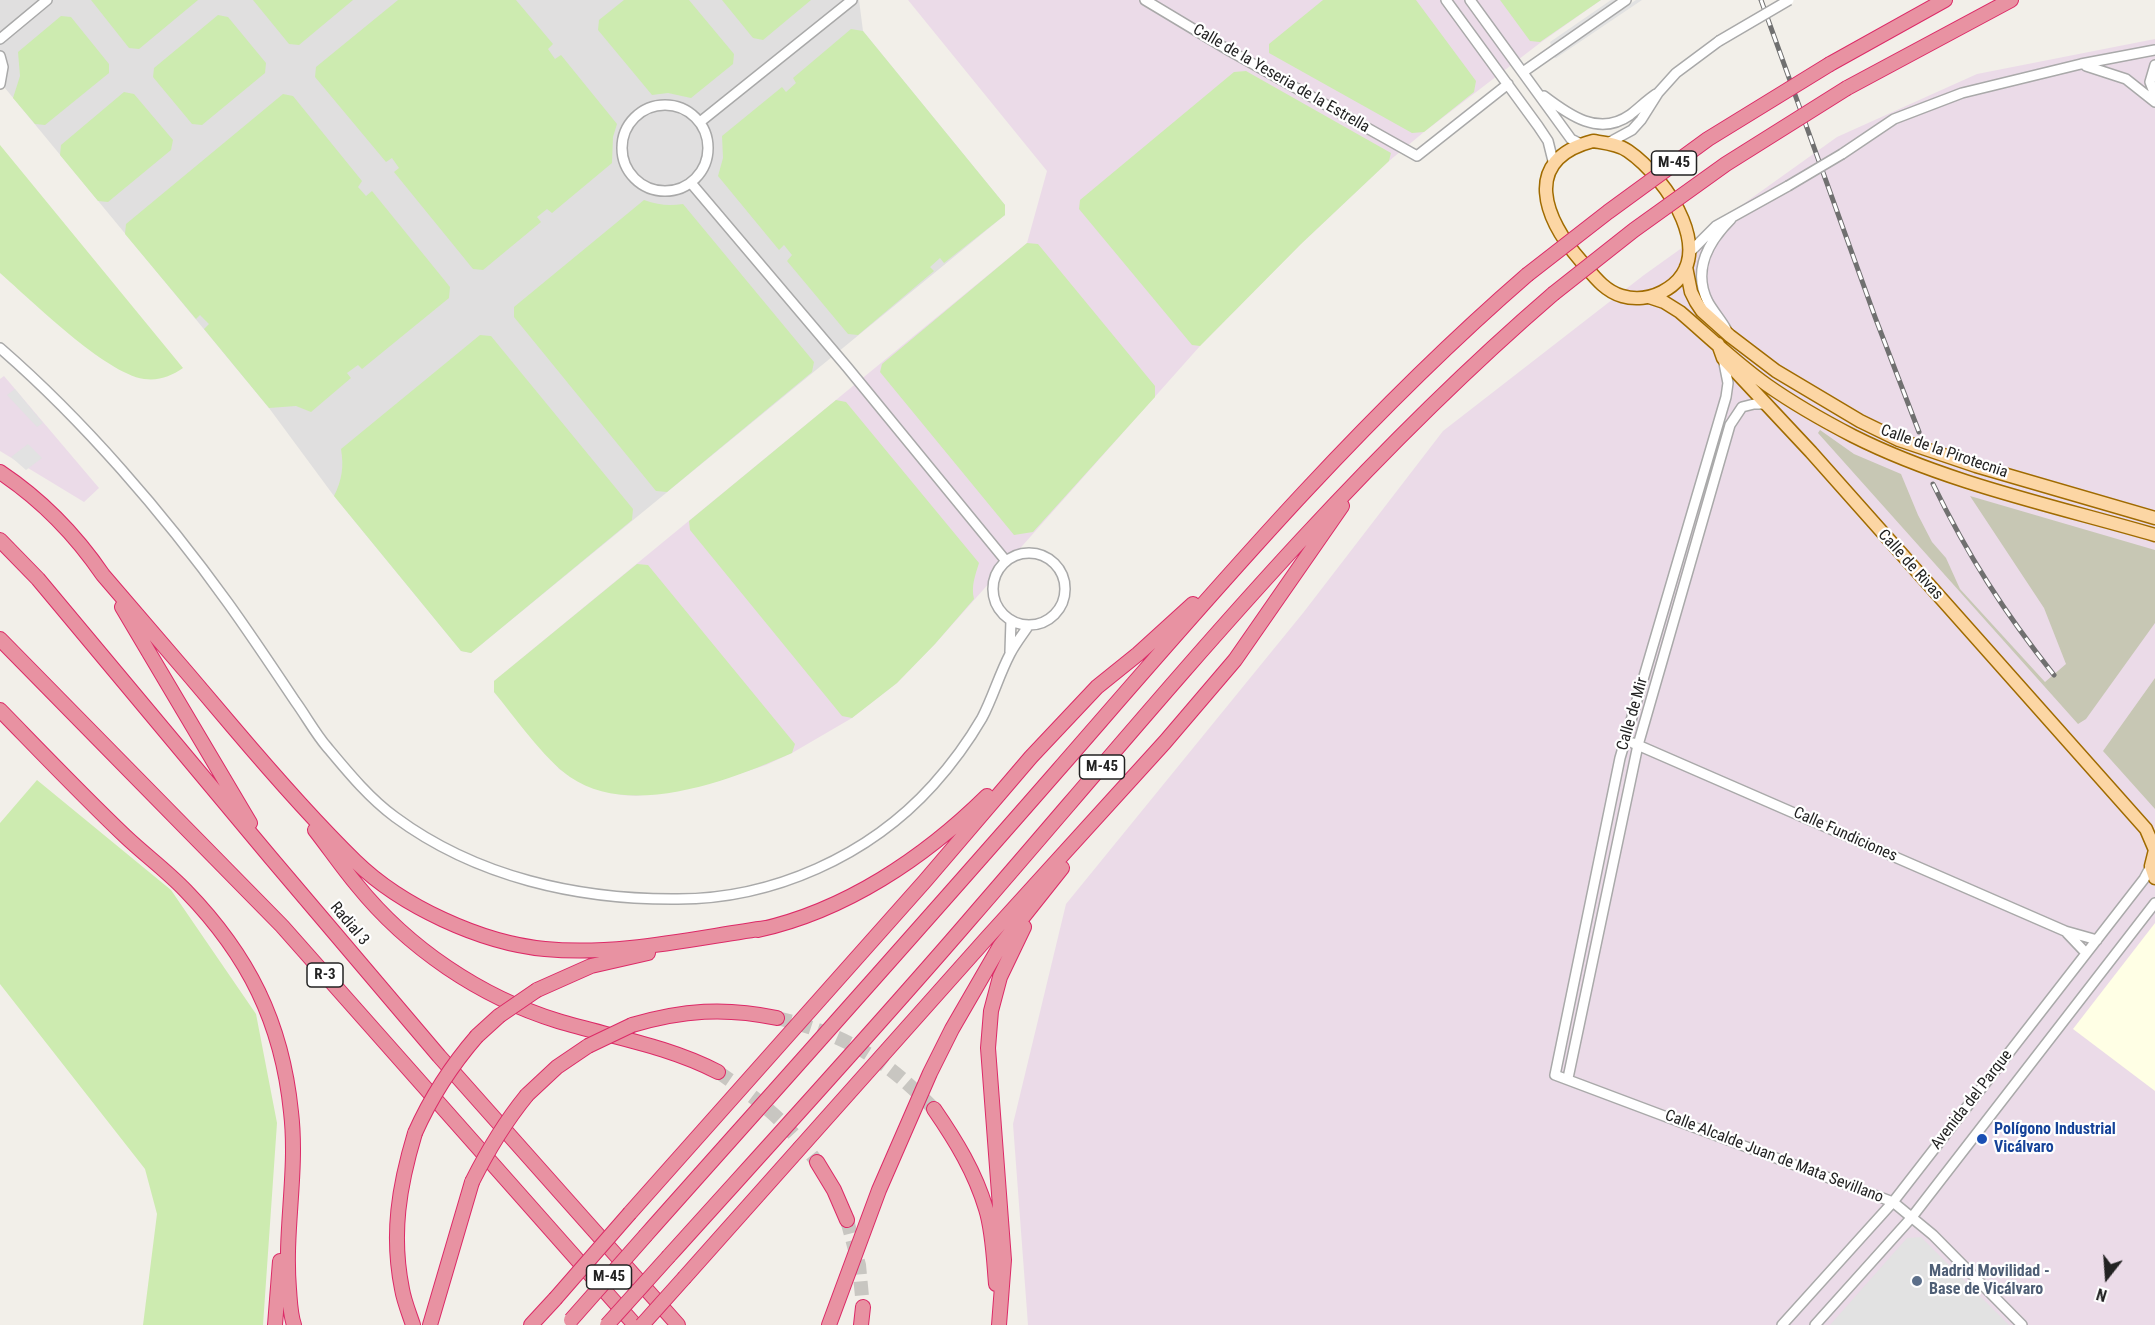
<!DOCTYPE html>
<html>
<head>
<meta charset="utf-8">
<style>
  body { margin:0 }
  #map { position:relative; width:2155px; height:1325px; overflow:hidden; background:#f2efe9; font-family:"Roboto Condensed",sans-serif }
  canvas { display:block }
  .north { position:absolute; left:2077px; top:1247px; width:60px; height:60px; -webkit-text-stroke:4px #fff; paint-order:stroke; rotate:197deg; font-size:16px; font-weight:700; line-height:24px; text-align:center; color:#222 }
  .north::after { content:''; display:block; margin:auto; width:21px; height:27px; background:#222; clip-path:polygon(50% 0,100% 100%,50% 72%,0 100%) }
</style>
</head>
<body>
<div id="map">
<canvas width="2155" height="1325"></canvas>
<div class="north">N</div>
</div>
<script>
const g = document.querySelector('canvas').getContext('2d');
g.lineJoin = 'round';
function fillPath(path, color) { g.fillStyle = color; g.fill(path, 'evenodd'); }
function trace(path, color, width, dash) { g.strokeStyle = color; g.lineWidth = width; g.lineCap = dash ? 'butt' : 'round'; g.setLineDash(dash || []); g.stroke(path); }
function label(font, color, halo, rows, align = 'center') {
  g.font = font + ' "Roboto Condensed",sans-serif'; g.lineWidth = 4.5; g.setLineDash([]); g.textBaseline = 'middle'; g.strokeStyle = halo; g.fillStyle = color; for (const [text, x, y, turn = 0] of rows) {
    g.save(); g.translate(x, y); g.rotate((+turn || 0) * Math.PI / 180); g.textAlign = isNaN(turn) ? turn : align; if (halo) g.strokeText(text, 0, 0); g.fillText(text, 0, 0); g.restore();
  }
}
const residential = new Path2D(`
  M 0,0 L 859,0 L 863,31 L 1005,205 L 1005,215 L 471,653 L 461,651 L 334,496 L 269,408 L 0,82 Z`);
const industrial = new Path2D(`
  M 908,0 L 1601,0 L 1540,43 L 1424,132 L 1389,161 L 1301,244 L 1200,346 L 935,644 L 897,683 L 852,718 L 792,753 L 766,765 L 718,781 L 671,792 L 636,796 L 622,795 L 585,785 L 559,769 L 494,692 L 494,681 L 1027,243 L 1047,171 Z
  M 2155,39 L 2155,1325 L 1028,1325 L 1013,1124 L 1066,904 L 1303,613 L 1443,431 L 1644,275 L 1837,137 L 1977,74 Z
  M 4,376 L 99,488 L 84,502 L 0,451 L 0,379 Z`);
const education = new Path2D(`
  M 2155,923 L 2155,1091 L 2073,1029 Z`);
const construction = new Path2D(`
  M 1820,430 L 1854,454 L 1901,474 L 1918,515 L 1932,542 L 1946,558 L 1960,589 L 2045,682 L 2066,664 L 2044,608 L 1970,496 L 2155,550 L 2155,623 L 2086,719 L 2078,724 L 1818,433 Z
  M 2155,678 L 2155,809 L 2103,751 Z`);
const grass = new Path2D(`
  M 91,0 L 198,0 L 139,49 L 129,48 Z
  M 253,0 L 353,0 L 299,45 L 289,44 Z
  M 398,0 L 516,0 L 553,44 L 548,49 L 555,59 L 561,55 L 617,124 L 613,137 L 612,163 L 552,213 L 547,209 L 537,217 L 541,222 L 483,270 L 473,269 L 394,172 L 399,168 L 392,158 L 386,162 L 315,77 L 316,67 Z
  M 624,0 L 689,0 L 734,54 L 733,64 L 691,98 L 668,93 L 652,95 L 598,30 L 599,20 Z
  M 722,0 L 811,0 L 763,40 L 753,38 Z
  M 1323,0 L 1416,0 L 1476,81 L 1474,92 L 1424,132 L 1412,133 L 1269,53 L 1269,44 Z
  M 1500,0 L 1601,0 L 1540,42 L 1530,41 Z
  M 218,15 L 228,17 L 266,63 L 265,73 L 202,125 L 192,124 L 153,77 L 154,68 Z
  M 61,16 L 71,17 L 109,64 L 109,73 L 45,125 L 35,124 L 13,98 L 20,76 L 18,52 Z
  M 851,29 L 863,31 L 1005,205 L 1005,215 L 944,263 L 940,258 L 930,267 L 934,271 L 858,335 L 848,334 L 787,261 L 792,255 L 784,245 L 779,250 L 718,176 L 723,158 L 722,136 L 782,87 L 786,92 L 796,83 L 793,78 Z
  M 1246,71 L 1391,153 L 1389,161 L 1301,244 L 1200,346 L 1192,345 L 1079,209 L 1080,200 L 1234,72 Z
  M 124,92 L 134,94 L 173,140 L 171,150 L 108,202 L 98,201 L 60,155 L 61,145 Z
  M 283,94 L 293,96 L 362,181 L 358,187 L 366,196 L 372,191 L 450,287 L 449,298 L 362,369 L 358,365 L 347,373 L 351,378 L 311,412 L 296,406 L 269,408 L 204,329 L 209,324 L 200,315 L 196,319 L 125,234 L 126,224 Z
  M 0,145 L 183,368 C 171,376 160,381 144,379 C 105,373 32,301 0,273 Z
  M 644,200 C 658,205 669,206 683,204 L 814,362 L 812,372 L 667,492 L 656,491 L 514,317 L 514,307 Z
  M 1027,243 L 1038,244 L 1155,386 L 1155,397 L 1033,532 L 1014,535 L 880,372 L 882,364 Z
  M 480,335 L 491,336 L 633,509 L 632,520 L 471,653 L 461,651 L 334,496 C 342,480 344,467 341,449 Z
  M 836,400 L 846,402 L 979,563 C 975,576 971,586 974,599 L 935,644 L 897,683 L 852,718 L 842,716 L 690,530 L 689,521 Z
  M 637,564 L 648,565 L 795,744 L 792,753 C 731,780 631,819 570,777 C 544,759 514,716 494,692 L 494,681 Z
  M 37,780 L 171,890 L 256,1014 L 277,1123 L 263,1325 L 143,1325 L 157,1214 L 145,1169 L 0,984 L 0,823 Z`);
const parking = new Path2D(`
  M 1611,0 L 1618,0 L 1551,46 L 1550,42 Z
  M 1636,0 L 1642,0 L 1556,58 L 1552,57 Z
  M 15,389 L 43,423 L 37,427 L 7,395 Z
  M 28,444 L 42,458 L 26,470 L 11,457 Z
  M 1921,1237 L 2009,1325 L 1830,1325 L 1907,1238 Z`);
const highwayTunnel = new Path2D(`
  M 777,1018 C 847,1035 884,1058 934,1109
  M 718,1072 C 760,1100 786,1122 817,1162
  M 847,1220 L 859,1265 L 863,1307`);
const minor = new Path2D(`
  M 1145,0 L 1230,51 L 1417,156 L 1508,84
  M 1446,0 L 1538,126 L 1548,141 L 1554,165
  M 1470,0 L 1571,139 L 1581,144
  M 0,39 L 47,0
  M 0,56 L 3,67 L 0,84
  M 2155,65 L 2150,82 L 2155,95
  M 2086,66 L 2126,79 L 2155,102
  M 1523,72 L 1626,0
  M 1544,96 C 1569,115 1599,137 1630,115 C 1639,108 1647,100 1656,94
  M622 148a43 43 0 1 1 86 0a43 43 0 1 1-86 0Z
  M 700,122 L 852,0
  M 1608,143 L 1632,130 L 1641,120 L 1658,93 L 1676,73 L 1719,41
  M 1842,154 L 1894,119 L 1962,93 L 2081,64 L 2155,50
  M 691,183 L 847,367 L 1006,561
  M 1690,252 L 1716,226 L 1788,186
  M 1726,329 C 1721,320 1713,311 1708,302 C 1692,270 1708,242 1731,219
  M 0,348 C 83,420 164,514 228,603 C 251,635 273,668 295,701 C 306,716 315,733 327,747 C 347,771 369,798 395,817 C 476,877 578,900 678,899 C 773,899 869,856 933,785 C 951,765 968,742 982,718 C 993,697 999,675 1010,654 C 1015,644 1023,634 1029,625
  M 1723,358 L 1728,383 L 1726,397 L 1620,758 L 1555,1075 L 1893,1202 L 1933,1235 L 2022,1325
  M993 589a36 36 0 1 1 72 0a36 36 0 1 1-72 0Z
  M 1010,652 L 1011,620
  M 1633,743 L 2065,931 L 2097,940
  M 2067,933 L 2086,953
  M 1568,1078 L 1638,745 L 1730,425 L 1742,407 L 1754,404 L 1766,404
  M 1782,1325 L 1893,1202 L 2144,879 L 2151,866
  M 1815,1325 L 1912,1217 L 2155,903`);
const major = new Path2D(`
  M 1593,141 C 1605,143 1618,144 1628,151 C 1666,177 1724,260 1662,292 C 1650,298 1635,300 1622,296 C 1604,291 1593,275 1581,261 C 1545,220 1520,160 1593,141 Z
  M 1686,267 L 1691,292 L 1696,302 L 1702,311 L 1730,336 L 1776,371 L 1860,421 L 1899,440 L 1976,466 L 2155,518
  M 1649,297 L 1664,302 L 1680,312 C 1708,336 1736,363 1767,385 C 1794,404 1824,421 1853,436 C 1946,483 2055,506 2155,535
  M 1718,344 L 1723,358 L 1811,452 L 2146,829 L 2155,850
  M 2155,850 L 2151,866 L 2155,878`);
const highway = new Path2D(`
  M 1830,64 L 1945,0
  M 1847,88 L 2011,0
  M 0,472 C 42,500 75,534 103,575 C 147,626 190,676 233,727 C 272,773 312,819 355,861 C 401,906 481,943 545,949 C 619,956 694,938 766,928
  M 0,540 L 38,579 L 271,858 L 439,1056 L 678,1325
  M 122,607 L 250,823
  M 0,639 L 282,926 L 635,1325
  M 0,710 C 41,752 82,795 125,836 C 145,855 167,871 186,891 C 248,955 282,1022 291,1112 C 298,1171 284,1230 289,1289 C 290,1301 290,1313 294,1325
  M 315,830 C 329,848 342,867 357,885 C 408,948 480,997 558,1021 C 612,1037 668,1046 718,1072
  M 758,930 C 845,911 924,858 987,796
  M 537,990 L 591,966 L 648,953
  M 632,1025 C 683,1010 725,1007 777,1018
  M 477,1036 L 499,1016
  M 527,1095 L 557,1067 L 588,1046
  M 934,1109 C 956,1141 975,1172 986,1209 C 993,1231 994,1261 996,1284
  M 817,1162 L 834,1190 L 847,1220
  M 630,1213 L 925,881 L 1031,757 L 1097,687 L 1138,654 L 1193,604
  M 646,1235 C 784,1080 923,925 1059,769 C 1208,598 1355,424 1527,275
  M 669,1256 C 770,1144 872,1033 971,918 C 1157,704 1337,480 1553,294
  M 685,1277 L 986,939 L 1165,742 L 1235,660 L 1342,506
  M 275,1325 L 280,1261
  M 413,1325 C 409,1313 404,1301 402,1289 C 391,1234 399,1186 415,1133
  M 430,1325 L 472,1182
  M 531,1325 L 555,1299
  M 829,1325 L 879,1190 L 930,1073 L 952,1029 L 1000,946 L 1062,868
  M 861,1325 L 863,1307
  M 999,1325 L 1004,1260 L 988,1048 L 991,1011 L 1000,977 L 1024,927`);
const rail = new Path2D(`
  M 1761,0 L 1875,317 L 1919,432
  M 1933,484 C 1968,556 2004,612 2054,675`);
const minorBridge = new Path2D(`
  M 1719,41 L 1789,0
  M 1788,186 L 1842,154`);
const highwayBridge = new Path2D(`
  M 1527,275 L 1608,212 L 1708,139 L 1830,64
  M 1553,294 L 1634,230 L 1726,164 L 1847,88
  M 499,1016 L 537,990
  M 588,1046 L 632,1025
  M 415,1133 C 431,1097 451,1066 477,1036
  M 472,1182 C 488,1150 505,1122 527,1095
  M 555,1299 L 630,1213
  M 571,1320 L 646,1235
  M 607,1325 L 669,1256
  M 642,1325 L 685,1277`);
const markers = [
  [1982,1139,6,"#1a4fb4"],
  [1917,1281,6,"#5c6f8a"]
];
const shields = [
  [1674,163,45],
  [1102,767,45],
  [325,975,36],
  [609,1277,45]
];
const shieldNames = [
  ["M-45",1674,163],
  ["M-45",1102,767],
  ["R-3",325,975],
  ["M-45",609,1277]
];
const streetNames = [
  ["Calle de la Yeseria de la Estrella",1281,79,30],
  ["Calle de la Pirotecnia",1944,452,19],
  ["Calle de Rivas",1910,565,48],
  ["Calle de Mir",1633,714,-74],
  ["Calle Fundiciones",1845,835,24],
  ["Radial 3",349,924,50],
  ["Avenida del Parque",1972,1100,-52],
  ["Calle Alcalde Juan de Mata Sevillano",1774,1157,21]
];
const transitNames = [
  ["Polígono Industrial",1994,1130],
  ["Vicálvaro",1994,1148]
];
const serviceNames = [
  ["Madrid Movilidad -",1929,1272],
  ["Base de Vicálvaro",1929,1290]
];
fillPath(residential, '#e0dfdf');
fillPath(industrial, '#ebdbe8');
fillPath(education, '#ffffe5');
fillPath(construction, '#c7c7b4');
fillPath(grass, '#cdebb0');
fillPath(parking, '#e2e2e2');
trace(highwayTunnel, '#c8c6c1', 14, [14, 7]);
trace(minor, '#a9a9a9', 12);
trace(major, '#a06b00', 15);
trace(highway, '#dc2a67', 16);
trace(minor, '#fff', 9);
trace(major, '#fcd6a4', 12);
trace(highway, '#e892a2', 14);
trace(rail, '#707070', 5);
trace(rail, '#fff', 3, [9]);
trace(minorBridge, '#a9a9a9', 12, []);
trace(highwayBridge, '#dc2a67', 16, []);
trace(minorBridge, '#fff', 9);
trace(highwayBridge, '#e892a2', 14);
for (const [x, y, r, color] of markers) { const dot = new Path2D(); dot.arc(x, y, r, 0, 2 * Math.PI); g.fillStyle = color; g.fill(dot); trace(dot, '#fff', 2); }
for (const [x, y, w] of shields) { const box = new Path2D(); box.roundRect(x - w / 2, y - 12, w, 24, 4.5); g.fillStyle = '#fff'; g.fill(box); trace(box, '#222', 1.5); }
label('bold 15px', '#222', null, shieldNames);
label('16px', '#222', '#fff', streetNames);
label('bold 16px', '#164399', '#fff', transitNames, 'left');
label('bold 16px', '#4e5e75', '#fff', serviceNames, 'left');
</script>
</body>
</html>
